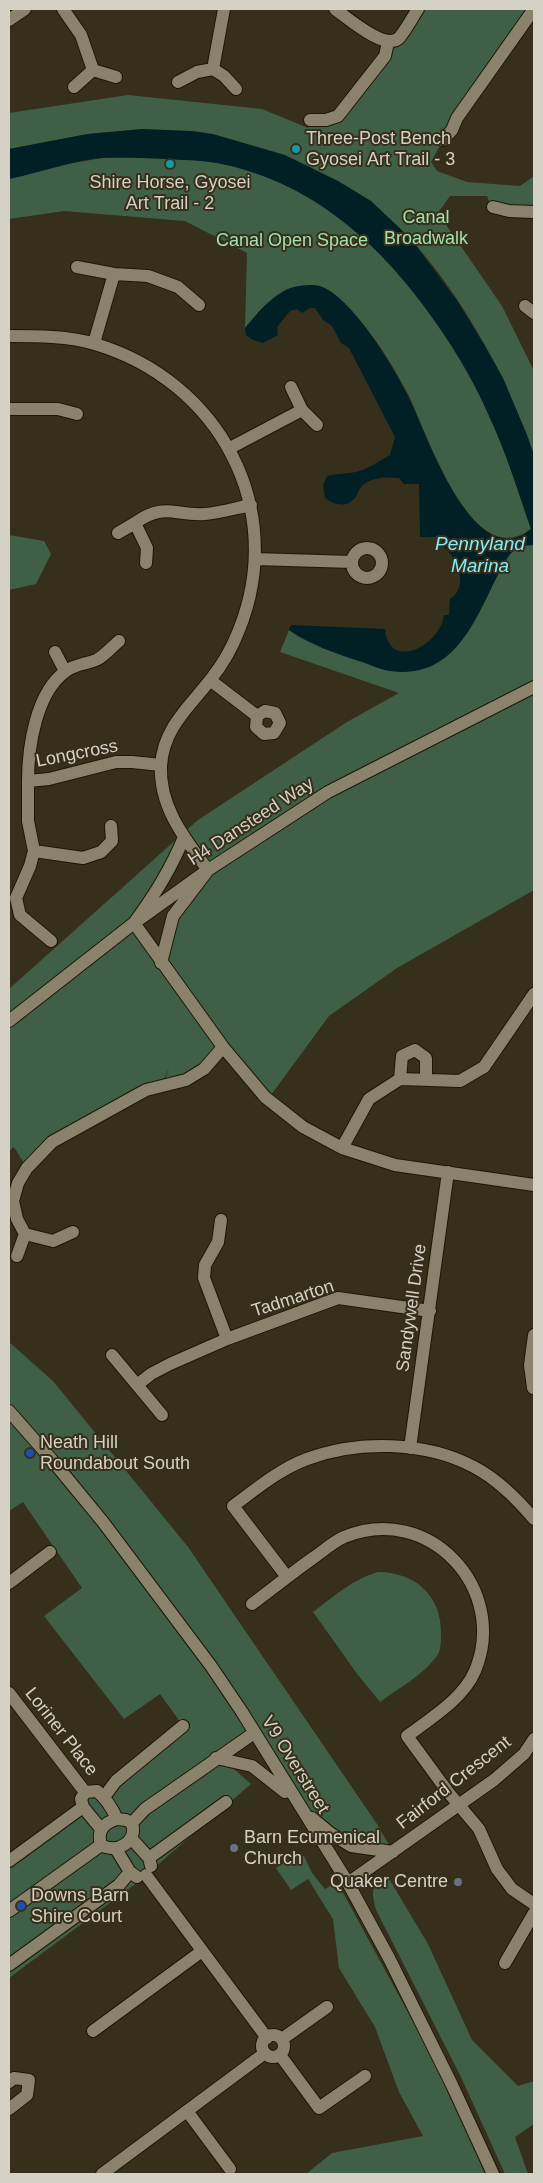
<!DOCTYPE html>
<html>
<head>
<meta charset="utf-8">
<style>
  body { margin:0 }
  #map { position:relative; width:543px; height:2183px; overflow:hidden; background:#362f1b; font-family:Arial,sans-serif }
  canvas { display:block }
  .frame { position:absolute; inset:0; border:10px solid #d5d1c5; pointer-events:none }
</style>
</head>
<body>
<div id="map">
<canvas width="543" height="2183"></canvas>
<div class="frame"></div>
</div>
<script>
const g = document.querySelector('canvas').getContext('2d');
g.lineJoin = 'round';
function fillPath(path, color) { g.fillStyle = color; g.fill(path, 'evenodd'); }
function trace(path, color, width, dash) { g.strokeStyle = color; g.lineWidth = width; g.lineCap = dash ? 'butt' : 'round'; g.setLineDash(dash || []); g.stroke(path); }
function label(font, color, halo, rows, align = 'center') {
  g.font = font + ' Arial,sans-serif'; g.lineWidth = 4; g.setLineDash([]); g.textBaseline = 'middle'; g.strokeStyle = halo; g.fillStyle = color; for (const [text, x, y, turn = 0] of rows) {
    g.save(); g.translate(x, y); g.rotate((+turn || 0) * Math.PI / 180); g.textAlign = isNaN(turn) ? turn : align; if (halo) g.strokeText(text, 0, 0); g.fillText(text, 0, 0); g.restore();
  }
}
const green = new Path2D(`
  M 418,9 L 534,9 L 443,140 L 431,162 L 437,171 L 467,182 L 520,186 L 534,176 L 534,208 L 503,204 L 489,201 L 487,196 L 450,196 L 438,213 L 502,306 L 534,371 L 534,455 C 502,363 437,244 353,190 L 143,129 L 88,134 L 9,149 L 9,113 L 128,95 L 262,109 L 308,128 L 310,120 L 338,115 Z
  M 102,158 C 139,158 179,157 216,163 C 342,183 440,305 489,415 C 506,452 518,491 531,529 C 471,574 427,432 408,394 C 391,362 370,327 342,302 C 335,295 327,287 317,286 C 306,284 277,296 268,303 C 259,310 252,320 245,328 L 247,253 L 185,221 L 64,211 L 9,219 L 9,179 L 56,166 Z
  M 9,535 L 44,541 L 51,554 L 36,584 L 9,590 Z
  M 534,544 L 534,890 L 397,968 L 329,1016 L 268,1099 L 223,1048 L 204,1069 L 165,1080 L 169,1068 L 164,1079 L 66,1134 L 27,1168 L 14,1147 L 9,1151 L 9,989 L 198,820 L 347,722 L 399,693 L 280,652 L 289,630 L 299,637 L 415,671 L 499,572 L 513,550 L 524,545 ZM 182,836 L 207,870 L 173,916 L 160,962 L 134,922 Z
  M 9,1342 L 53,1381 L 188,1547 L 377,1824 L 393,1852 L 351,1846 L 302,1810 L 254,1734 L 219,1756 L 251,1784 L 138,1882 L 9,1978 L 9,1859 L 183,1726 L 160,1694 L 124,1719 L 44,1616 L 82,1588 L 23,1502 L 9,1511 Z
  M 378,1572 C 414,1572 442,1595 441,1634 C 441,1640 441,1651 437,1656 C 423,1675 399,1688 380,1702 L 358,1675 L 313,1612 C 334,1596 353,1579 378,1572 Z
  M 293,1856 L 304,1856 L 312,1873 L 325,1889 L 332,1885 L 341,1889 L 449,2088 L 485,2174 L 306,2174 L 332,2153 L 423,2136 L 399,2092 L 375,2027 L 339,1968 L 333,1919 L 308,1879 L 291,1890 L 276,1868 Z
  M 388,1877 L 428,1944 L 472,2040 L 518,2086 L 534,2081 L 534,2124 L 515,2137 L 528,2174 L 505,2174 L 461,2077 L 376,1910 C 372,1893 369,1884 388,1877 Z`);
const water = new Path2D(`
  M 143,129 L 192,131 L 213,134 L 285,155 L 338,181 L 371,201 L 412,240 L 458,302 L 488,351 L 503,378 L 527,435 L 534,455 L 534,545 C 523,545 516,548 508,556 C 479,605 463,681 390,671 C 381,670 371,665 362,662 C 337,654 310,645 289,630 L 291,625 L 385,629 C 389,672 440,646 444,615 L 449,615 L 450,599 C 470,587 457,556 442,546 L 442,537 L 420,537 L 419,484 L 404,484 L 399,478 C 387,477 371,477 362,486 C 358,490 357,497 353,500 C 344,508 333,504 325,498 L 323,485 L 327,476 C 337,473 347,474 356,472 C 368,469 379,461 390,455 L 395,437 L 349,348 L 341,343 L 332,326 L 323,320 L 315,308 L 310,308 L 302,313 L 297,309 L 290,311 L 277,327 L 278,335 L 263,343 L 253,340 L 246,335 L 245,328 C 258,313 274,292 294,287 C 302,285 313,284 320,286 C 352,297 392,365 407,394 C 425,429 474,578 531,529 C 518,491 506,452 489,416 C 473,378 450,342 426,309 C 373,237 307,181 218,163 C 201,160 182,160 165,159 C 144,158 122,156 101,158 C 69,161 40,173 9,179 L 9,149 L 88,134 Z`);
const minor = new Path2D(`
  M 63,9 L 81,35 L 93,70
  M 335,9 C 348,18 385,51 399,38 C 406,30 412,18 418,9
  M 9,20 L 25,9
  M 213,69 L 224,9
  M 178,82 L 197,72 L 213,69 L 224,76 L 236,89
  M 74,87 L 93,70 L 116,77
  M 310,120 L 326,120 L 338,116 L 385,56 L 388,42
  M 443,140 L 452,130 L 457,118 L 534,9
  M 493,207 L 509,211 L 534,212
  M 77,267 L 114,274 L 94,343
  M 114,274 L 148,276 L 178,287 L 199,305
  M 525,306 L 534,313
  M 9,336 C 35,336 70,336 95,344 C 219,381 288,508 239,630 C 232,648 223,664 211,679 C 190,706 163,728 161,766 C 159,807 185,839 208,870 L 173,916 L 161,963
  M 9,409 L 58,409 L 77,414
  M 302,410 L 317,425
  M 230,448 L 302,410 L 291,387
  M 135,523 C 165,502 174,516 205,514 C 220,513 236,508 251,505
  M 118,533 L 135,523 L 147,548 L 146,563
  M352 563a15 15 0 1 1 30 0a15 15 0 1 1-30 0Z
  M 255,559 L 352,562
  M 55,652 L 65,671
  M 210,680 L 257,716 L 256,727 L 264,734 L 274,733 L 280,723 L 275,713 L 265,711 L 257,716
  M 28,781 C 28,747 36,692 66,671 C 75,664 88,664 98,659 C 105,655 112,647 119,641
  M 184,837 C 171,869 155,895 134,923 L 223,1047 L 265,1097 L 303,1127 L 342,1148 L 395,1165 L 534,1185
  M 34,851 L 28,821 L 28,781 L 49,779 L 116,762 L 132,762 L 161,765
  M 51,941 L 20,915 L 16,898 L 30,866 L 34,851 L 83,858 L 101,852 L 112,841 L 111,826
  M 9,1021 L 134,923 L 208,870 L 328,792 L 534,687
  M 400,1079 L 402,1056 L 415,1050 L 426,1058 L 426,1079
  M 342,1148 L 369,1099 L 400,1079 L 460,1081 L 484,1067 L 534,994
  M 221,1220 L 218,1242 L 205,1265 L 204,1278 L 227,1339
  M 73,1232 L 53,1241 L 25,1234 L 17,1219 L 13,1201 L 18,1183 L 27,1168 L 52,1142 L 146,1090 L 186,1080 L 204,1069 L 223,1047
  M 17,1256 L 25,1234
  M 112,1355 L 162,1415
  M 137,1385 L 151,1374 L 170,1364 L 227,1339 L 338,1298 L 430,1311
  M 533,1388 L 530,1365 L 534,1335
  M 9,1411 L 52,1460 L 103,1522 L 211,1666 L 242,1712 L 348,1883 L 389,1958 L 452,2085 L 493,2174
  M 410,1448 L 448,1172
  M 287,1577 L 233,1506 C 256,1489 280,1469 307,1459 C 358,1440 425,1441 474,1467 C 497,1479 518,1500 534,1519
  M 9,1583 L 50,1552
  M 252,1604 C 272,1589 292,1573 313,1558 C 323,1551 333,1542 344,1537 C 429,1502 509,1589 475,1671 C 463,1699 430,1719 407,1736 L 448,1792 L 479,1829 L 497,1869 L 512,1889 L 534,1904
  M 9,1693 L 85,1792
  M 216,1758 L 252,1766 L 285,1792
  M 104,1797 L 116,1781 L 183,1726
  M 312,1818 L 330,1833 L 351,1846 L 393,1852
  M 117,1819 L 126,1820 L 132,1823 C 138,1842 117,1854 101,1845 C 97,1831 103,1823 117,1819 Z
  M 132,1823 L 145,1809 L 254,1733
  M 101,1829 L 83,1807 L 81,1799 L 85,1792 L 97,1791 C 107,1799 112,1808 117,1819
  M 131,1838 L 149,1858 L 151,1866
  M 116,1849 L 130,1872 L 137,1877
  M 149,1858 L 226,1802
  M 9,1861 L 83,1807
  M 146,1875 L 267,2038
  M 348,1883 L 494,1780 L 524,1754 L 534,1739
  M 9,1911 L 101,1845
  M 505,1963 L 534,1913
  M 9,1965 L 119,1885 L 130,1872
  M 93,2031 L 202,1951
  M262 2046a11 11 0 1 1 22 0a11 11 0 1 1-22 0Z
  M 282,2039 L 327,2007
  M 280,2055 L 319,2108 L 365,2076
  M 9,2082 L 14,2078 L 29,2080 L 27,2095 L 9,2109
  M 187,2111 L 230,2169
  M 102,2174 L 265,2053`);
const markers = [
  [296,149,5,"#0f9aa8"],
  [170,164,5,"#0f9aa8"],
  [30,1453,5,"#1a4fb4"],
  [234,1848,5,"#6b7280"],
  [458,1882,5,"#6b7280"],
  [21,1906,5,"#1a4fb4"]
];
const poiNames = [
  ["Three-Post Bench",306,139],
  ["Gyosei Art Trail - 3",306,160],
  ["Shire Horse, Gyosei",170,183,"center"],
  ["Art Trail - 2",170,204,"center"],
  ["Neath Hill",40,1443],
  ["Roundabout South",40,1464],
  ["Barn Ecumenical",244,1838],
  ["Church",244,1859],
  ["Quaker Centre",448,1882,"right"],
  ["Downs Barn",31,1896],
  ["Shire Court",31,1917]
];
const parkNames = [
  ["Canal",426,218],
  ["Broadwalk",426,239],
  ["Canal Open Space",292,241]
];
const streetNames = [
  ["Longcross",77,754,-11],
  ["H4 Dansteed Way",251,822,-33],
  ["Tadmarton",293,1299,-18],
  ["Sandywell Drive",412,1308,-82],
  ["Loriner Place",61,1732,52],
  ["V9 Overstreet",295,1765,58],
  ["Fairford Crescent",454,1783,-38]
];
const waterNames = [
  ["Pennyland",480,545],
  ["Marina",480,567]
];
fillPath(green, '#405f47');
fillPath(water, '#002025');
trace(minor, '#1e1705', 14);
trace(minor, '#8a826c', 12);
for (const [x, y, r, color] of markers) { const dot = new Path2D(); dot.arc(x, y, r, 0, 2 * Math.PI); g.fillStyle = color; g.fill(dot); trace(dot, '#362f1b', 2); }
label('18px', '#d5d1c5', '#362f1b', poiNames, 'left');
label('18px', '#9fe2ae', '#362f1b', parkNames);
label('18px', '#d5d1c5', '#362f1b', streetNames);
label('italic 19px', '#83ebfa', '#362f1b', waterNames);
</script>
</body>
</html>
